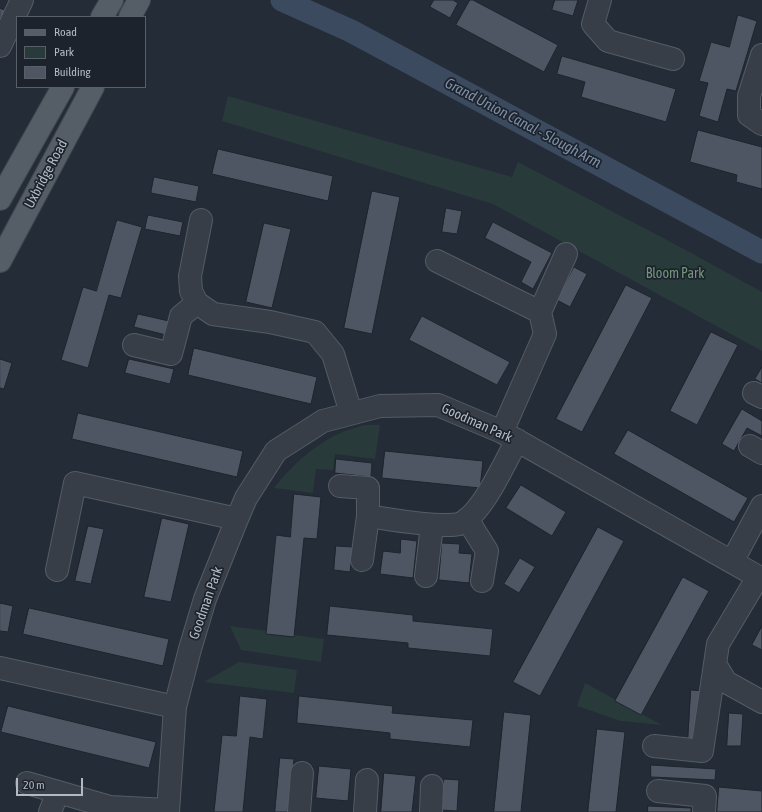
<!DOCTYPE html>
<html>
<head>
<meta charset="utf-8">
<style>
  body { margin:0 }
  #map { position:relative; width:762px; height:812px; overflow:hidden; background:#242c37; font-family:"Asap Condensed",sans-serif }
  canvas { display:block }
  .legend { position:absolute; left:16px; top:16px; width:130px; height:72px; box-sizing:border-box; background:#1d232c; border:1px solid #595f68; margin:0; padding:5px 7px; list-style:none; font-size:12px; color:#b2b9c3 }
  .legend li { display:flex; align-items:center; gap:8px; height:20px }
  .legend b { width:20px; border:1px solid #595f68 }
  .scale { position:absolute; left:16px; top:778px; width:67px; height:18px; box-sizing:border-box; border:2px solid #b2b9c3; border-top:0; padding-left:5px; font-size:12px; line-height:14px; white-space:nowrap; color:#b2b9c3; -webkit-text-stroke:3px #1d232c; paint-order:stroke }
</style>
</head>
<body>
<div id="map">
<canvas width="762" height="812"></canvas>
<ul class="legend">
<li><b style="height:5px;background:#555d67"></b>Road</li>
<li><b style="height:11px;background:#293a3a"></b>Park</li>
<li><b style="height:11px;background:#4d5662"></b>Building</li>
</ul>
<div class="scale">20 m</div>
</div>
<script>
const g = document.querySelector('canvas').getContext('2d');
g.lineJoin = 'round';
function fillPath(path, color) { g.fillStyle = color; g.fill(path, 'evenodd'); }
function trace(path, color, width, dash) { g.strokeStyle = color; g.lineWidth = width; g.lineCap = dash ? 'butt' : 'round'; g.setLineDash(dash || []); g.stroke(path); }
function label(font, color, halo, rows, align = 'center') {
  g.font = font + ' "Asap Condensed",sans-serif'; g.lineWidth = 3.5; g.setLineDash([]); g.textBaseline = 'middle'; g.strokeStyle = halo; g.fillStyle = color; for (const [text, x, y, turn = 0] of rows) {
    g.save(); g.translate(x, y); g.rotate((+turn || 0) * Math.PI / 180); g.textAlign = isNaN(turn) ? turn : align; if (halo) g.strokeText(text, 0, 0); g.fillText(text, 0, 0); g.restore();
  }
}
const green = new Path2D(`
  M 228,96 L 512,177 L 518,162 L 684,249 L 762,292 L 762,351 L 493,204 L 222,121 Z
  M 364,425 L 380,425 L 375,459 L 335,454 L 333,470 L 316,469 L 313,493 L 274,488 C 291,466 313,446 338,434 C 346,430 356,428 364,425 Z
  M 230,626 L 324,639 L 321,662 L 241,650 Z
  M 239,662 L 297,670 L 294,693 L 204,682 Z
  M 585,683 L 662,725 L 621,721 L 577,706 Z`);
const canal = new Path2D(`
  M 282,0 L 351,31 L 762,252`);
const building = new Path2D(`
  M 434,0 L 453,0 L 458,3 L 450,18 L 430,7 Z
  M 470,0 L 473,0 L 558,45 L 544,72 L 456,25 Z
  M 555,0 L 578,0 L 573,16 L 552,10 Z
  M 0,8 L 6,11 L 0,25 Z
  M 738,15 L 757,21 L 736,91 L 727,89 L 718,122 L 699,116 L 708,83 L 699,81 L 711,42 L 729,47 Z
  M 562,56 L 676,89 L 666,122 L 581,97 L 585,82 L 557,74 Z
  M 698,130 L 762,147 L 762,189 L 736,182 L 737,175 L 690,162 Z
  M 218,149 L 333,176 L 328,201 L 212,174 Z
  M 154,177 L 199,186 L 196,202 L 151,193 Z
  M 372,191 L 400,197 L 372,334 L 344,328 Z
  M 446,208 L 462,211 L 457,234 L 442,232 Z
  M 148,215 L 183,222 L 180,236 L 145,229 Z
  M 117,220 L 142,227 L 121,298 L 109,295 L 88,368 L 61,360 L 83,287 L 96,291 Z
  M 493,222 L 552,253 L 533,289 L 521,282 L 531,262 L 485,238 Z
  M 264,223 L 291,229 L 272,308 L 246,302 Z
  M 574,267 L 587,274 L 570,307 L 557,300 Z
  M 626,285 L 652,298 L 582,432 L 556,419 Z
  M 138,314 L 169,321 L 166,335 L 134,327 Z
  M 422,316 L 510,362 L 497,385 L 409,340 Z
  M 711,332 L 738,345 L 697,425 L 670,411 Z
  M 194,348 L 317,377 L 311,404 L 188,375 Z
  M 0,359 L 12,363 L 4,389 L 0,388 Z
  M 129,359 L 174,369 L 170,384 L 125,373 Z
  M 762,367 L 762,383 L 755,379 Z
  M 742,409 L 762,421 L 762,436 L 747,428 L 734,451 L 722,444 Z
  M 78,413 L 243,451 L 237,477 L 72,439 Z
  M 628,430 L 748,498 L 734,522 L 614,454 Z
  M 385,451 L 483,461 L 480,488 L 382,478 Z
  M 336,459 L 372,463 L 371,477 L 335,473 Z
  M 521,485 L 566,512 L 552,536 L 506,508 Z
  M 294,494 L 321,497 L 317,539 L 304,538 L 294,637 L 266,634 L 276,535 L 290,537 Z
  M 162,518 L 189,524 L 171,602 L 144,597 Z
  M 88,526 L 104,529 L 91,584 L 75,581 Z
  M 598,527 L 624,541 L 540,696 L 513,682 Z
  M 401,539 L 417,541 L 413,578 L 380,574 L 383,551 L 400,553 Z
  M 442,543 L 460,544 L 459,553 L 472,554 L 469,583 L 439,580 Z
  M 336,546 L 353,547 L 350,572 L 334,570 Z
  M 520,558 L 535,567 L 519,593 L 504,584 Z
  M 683,577 L 709,591 L 641,715 L 615,701 Z
  M 0,603 L 13,606 L 8,632 L 0,631 Z
  M 330,606 L 413,615 L 413,621 L 493,629 L 490,656 L 408,648 L 408,643 L 327,635 Z
  M 29,608 L 169,639 L 163,666 L 23,634 Z
  M 762,626 L 762,650 L 752,645 Z
  M 691,690 L 705,691 L 703,741 L 688,740 Z
  M 240,696 L 267,699 L 263,739 L 250,737 L 243,812 L 214,812 L 222,735 L 236,736 Z
  M 299,696 L 393,706 L 392,713 L 473,720 L 470,747 L 390,739 L 390,733 L 297,723 Z
  M 8,706 L 156,742 L 149,768 L 1,732 Z
  M 504,712 L 531,715 L 521,812 L 494,812 Z
  M 729,713 L 743,714 L 741,746 L 727,746 Z
  M 597,729 L 625,732 L 616,812 L 588,812 Z
  M 280,758 L 294,759 L 289,812 L 275,812 Z
  M 651,765 L 716,769 L 715,780 L 651,777 Z
  M 319,766 L 351,769 L 348,801 L 316,798 Z
  M 384,773 L 416,776 L 412,812 L 381,812 Z
  M 444,779 L 459,780 L 457,811 L 441,810 Z
  M 719,787 L 762,791 L 762,812 L 717,812 Z
  M 648,806 L 691,808 L 691,812 L 648,812 Z`);
const minor = new Path2D(`
  M 600,0 L 593,24 L 608,41 L 673,59
  M 0,46 L 22,0
  M 762,55 L 749,96 L 749,115 L 762,124
  M 201,220 L 190,276 L 191,291 L 197,303 L 213,314 L 270,322 L 315,332 L 333,354 L 351,413
  M 437,261 L 540,312 L 545,334 L 502,432
  M 540,312 L 566,254
  M 134,345 L 171,354 L 181,316 L 197,303
  M 754,393 L 762,397
  M 750,446 L 762,453
  M 340,486 L 368,488 L 368,516 L 362,560
  M 368,516 C 394,520 420,525 447,525 C 450,525 455,525 459,524 C 482,515 505,462 517,440
  M 467,519 L 487,551 L 482,581
  M 732,562 L 762,506
  M 57,570 L 75,483 L 237,519
  M 426,576 L 432,525
  M 758,577 L 718,644 L 715,664 L 726,682 L 762,702
  M 0,668 L 175,707 L 190,649 L 205,599 L 237,519 L 246,498 L 276,451 L 323,421 L 380,406 L 438,405 L 502,432 L 762,579
  M 654,746 L 702,751 L 715,664
  M 27,783 L 110,807 L 167,810
  M 658,791 L 705,796 L 704,812
  M 50,812 L 58,792
  M 168,812 L 175,707
  M 299,812 L 302,773
  M 365,812 L 367,780
  M 431,812 L 432,786`);
const major = new Path2D(`
  M 102,17 L 112,0
  M 130,17 L 139,0
  M 0,199 L 63,87
  M 0,261 L 93,87`);
const streetNames = [
  ["Uxbridge Road",46,174,-62],
  ["Goodman Park",477,423,24],
  ["Goodman Park",206,603,-71]
];
const parkNames = [
  ["Bloom Park",675,274]
];
const waterNames = [
  ["Grand Union Canal - Slough Arm",523,123,28]
];
fillPath(green, '#293a3a');
trace(canal, '#3b4a5e', 23);
fillPath(building, '#4d5662');
trace(building, '#1f252e', 1);
trace(minor, '#555c65', 24);
trace(major, '#414750', 24);
trace(minor, '#373e47', 22);
trace(major, '#555d67', 22);
label('14px', '#b2b9c3', '#1d232c', streetNames);
label('14px', '#73967b', '#1d232c', parkNames);
label('italic 15px', '#7d90a8', '#1d232c', waterNames);
</script>
</body>
</html>
